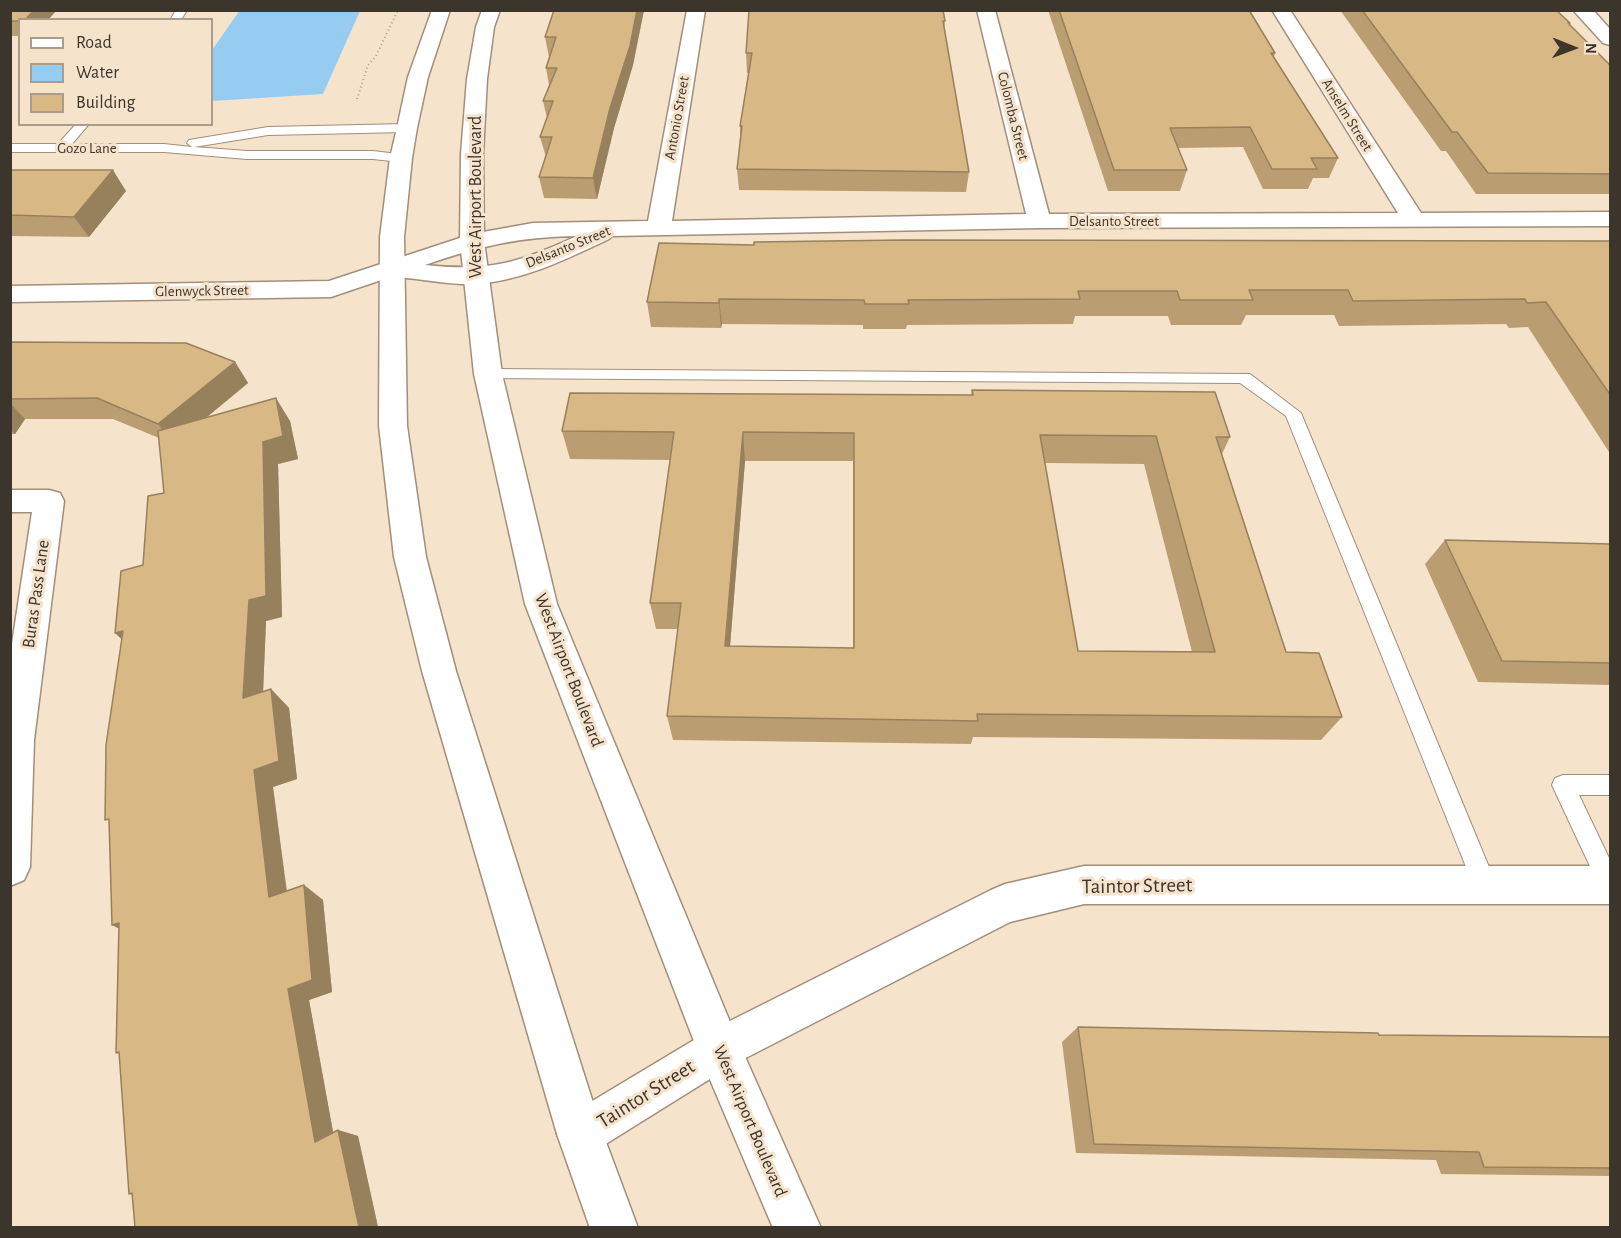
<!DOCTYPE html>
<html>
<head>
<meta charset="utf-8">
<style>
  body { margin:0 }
  #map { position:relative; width:1621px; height:1238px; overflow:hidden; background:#f5e3cc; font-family:"Alegreya Sans",sans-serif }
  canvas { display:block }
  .frame { position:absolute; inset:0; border:12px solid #3c352c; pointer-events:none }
  .legend { position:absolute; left:18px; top:18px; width:195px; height:108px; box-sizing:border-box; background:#f5e3cc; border:2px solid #ab9d8c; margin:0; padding:8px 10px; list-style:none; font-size:18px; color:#3c352c }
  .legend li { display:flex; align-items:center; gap:12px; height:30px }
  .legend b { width:30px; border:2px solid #ab9d8c }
  .north { position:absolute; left:1543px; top:18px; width:60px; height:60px; -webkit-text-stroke:4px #f5e3cc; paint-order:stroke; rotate:91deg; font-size:16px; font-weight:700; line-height:24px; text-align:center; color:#3c352c }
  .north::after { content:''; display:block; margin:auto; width:21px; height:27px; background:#3c352c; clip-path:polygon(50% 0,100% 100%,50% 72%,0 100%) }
</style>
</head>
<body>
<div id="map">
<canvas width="1621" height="1238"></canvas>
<div class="frame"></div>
<ul class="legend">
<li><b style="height:8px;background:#fff"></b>Road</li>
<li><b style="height:16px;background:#97ccf2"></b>Water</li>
<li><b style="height:16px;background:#d8b885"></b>Building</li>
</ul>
<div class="north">N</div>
</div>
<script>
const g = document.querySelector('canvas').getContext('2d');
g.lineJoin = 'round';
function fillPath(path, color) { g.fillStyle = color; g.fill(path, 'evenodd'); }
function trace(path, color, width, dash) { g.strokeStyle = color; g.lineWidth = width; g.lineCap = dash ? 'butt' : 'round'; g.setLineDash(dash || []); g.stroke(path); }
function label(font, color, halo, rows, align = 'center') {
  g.font = font + ' "Alegreya Sans",sans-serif'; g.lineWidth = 6; g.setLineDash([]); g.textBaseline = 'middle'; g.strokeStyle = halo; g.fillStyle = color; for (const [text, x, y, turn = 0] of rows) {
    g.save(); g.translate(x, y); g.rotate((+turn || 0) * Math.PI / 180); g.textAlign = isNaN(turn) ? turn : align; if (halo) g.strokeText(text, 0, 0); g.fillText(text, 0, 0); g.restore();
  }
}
const water = new Path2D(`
  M 240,10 L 360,10 L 360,11 L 323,94 L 212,101 L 212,50 Z`);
const path = new Path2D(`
  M 357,99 L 368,65 L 376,56 L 398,10`);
const lane = new Path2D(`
  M 176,10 L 187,10 L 181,20 L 170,20 Z
  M 76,124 L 89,124 L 72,144 L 164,144 L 192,147 L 187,143 L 189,140 L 268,127 L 407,124 L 413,128 L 407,132 L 268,135 L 194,147 L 247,151 L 373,151 L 406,155 L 407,158 L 406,161 L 401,162 L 373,159 L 247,159 L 164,152 L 10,152 L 10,144 L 58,144 Z
  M 488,369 L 1250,374 L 1301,413 L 1496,884 L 1492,892 L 1484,895 L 1476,892 L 1286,416 L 1240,383 L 482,378 L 480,374 L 482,370 Z
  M 1563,775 L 1610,775 L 1610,795 L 1579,795 L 1610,860 L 1610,895 L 1602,892 L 1552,785 L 1555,778 Z`);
const street = new Path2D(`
  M 687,10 L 705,10 L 672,221 L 1026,214 L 977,10 L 995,10 L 1049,214 L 1398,213 L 1272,10 L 1290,10 L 1421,213 L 1610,212 L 1610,226 L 1039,228 L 612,236 L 609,239 C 567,259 522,281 475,284 C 452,285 429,280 406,278 L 396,275 L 331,297 L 10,302 L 10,286 L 329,281 L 472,234 L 533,223 L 648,221 ZM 577,236 C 518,263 490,272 425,265 C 480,246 518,237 577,236 Z
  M 1573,10 L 1593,10 L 1610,29 L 1610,45 L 1603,43 Z
  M 10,490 L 49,490 L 60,493 L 64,501 L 34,740 L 30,867 L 24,880 L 10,886 L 10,657 L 32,512 L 10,512 Z
  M 1084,866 L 1610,866 L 1610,904 L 1084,904 L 1010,922 L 734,1064 L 596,1150 L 580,1157 L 564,1150 L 557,1134 L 564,1118 L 704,1034 L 991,890 L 1005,884 Z`);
const secondary = new Path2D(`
  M 432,10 L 450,10 L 428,77 L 417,128 L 412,158 L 404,237 L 407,426 L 426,557 L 456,671 L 603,1134 L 638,1228 L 590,1228 L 557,1134 L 422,671 L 394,557 L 379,426 L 380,237 L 390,158 L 397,128 L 408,77 Z
  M 482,10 L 500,10 L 494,27 L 487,79 L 483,154 L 484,241 L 502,374 L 557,604 L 735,1034 L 821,1228 L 773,1228 L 697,1049 L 525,604 L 474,374 L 460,241 L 461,154 L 467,79 L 476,27 Z`);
const wall = new Path2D(`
  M 10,10 L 20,20 L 20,36 L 10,36 Z
  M 554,10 L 644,10 L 633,65 L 614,128 L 597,199 L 544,198 L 539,177 L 546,157 L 540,137 L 547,118 L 543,101 L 549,85 L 546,68 L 549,57 L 545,37 Z
  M 1048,10 L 1249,10 L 1275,53 L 1274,57 L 1338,158 L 1329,178 L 1313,178 L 1308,189 L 1263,189 L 1243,147 L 1178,148 L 1187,170 L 1180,191 L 1108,191 Z
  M 1340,10 L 1556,10 L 1570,23 L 1569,25 L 1611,66 L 1611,194 L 1476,194 L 1446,151 L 1441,151 Z
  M 945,21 L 944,29 L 969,172 L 966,192 L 739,190 L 737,169 L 740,137 L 740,126 L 748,73 L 747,73 L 746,53 Z
  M 10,170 L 126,191 L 89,237 L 10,236 Z
  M 1611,241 L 1611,455 L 1528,327 L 1509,328 L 1506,324 L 1339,326 L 1334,315 L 1246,315 L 1241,325 L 1171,325 L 1168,316 L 1075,316 L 1073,324 L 907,325 L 906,329 L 863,329 L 863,325 L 722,324 L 721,328 L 651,327 L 647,302 L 754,245 Z
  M 10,342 L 235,362 L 248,383 L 206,418 L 290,421 L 298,459 L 278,464 L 282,617 L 266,621 L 263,692 L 271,689 L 289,708 L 297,779 L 273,787 L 287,891 L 304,885 L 323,900 L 332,992 L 309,1000 L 333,1133 L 338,1130 L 358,1136 L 378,1227 L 135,1227 L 143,565 L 164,493 L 159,438 L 113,419 L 25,419 L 15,434 L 10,434 Z
  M 972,390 L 1230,437 L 1222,454 L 1286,652 L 1342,717 L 1321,740 L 973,737 L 971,744 L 673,740 L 667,716 L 678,629 L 656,629 L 650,603 L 670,460 L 570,459 L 562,431 L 971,395 ZM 745,461 L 853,461 L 853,648 L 730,646 ZM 1045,463 L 1144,464 L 1192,652 L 1078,651 Z
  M 1445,540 L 1611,544 L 1611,685 L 1478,682 L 1425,564 Z
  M 1078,1027 L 1379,1035 L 1611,1037 L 1611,1176 L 1441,1174 L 1436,1160 L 1076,1153 L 1062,1042 Z`);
const shadedWall = new Path2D(`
  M 34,10 L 57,10 L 48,20 L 25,20 Z
  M 637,10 L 644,10 L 633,65 L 614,128 L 597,199 L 593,178 L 610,108 Z
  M 113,170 L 126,191 L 89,237 L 74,217 Z
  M 719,299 L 722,324 L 721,328 L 719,303 Z
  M 235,362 L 248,383 L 174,444 L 158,424 Z
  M 276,398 L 290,421 L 298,459 L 278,464 L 282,617 L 266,621 L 262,717 L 243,698 L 249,600 L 263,442 Z
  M 10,403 L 25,419 L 15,434 L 10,429 Z
  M 743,432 L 745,461 L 728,671 L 725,646 Z
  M 123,631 L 137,654 L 115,633 Z
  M 271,689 L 289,708 L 297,779 L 273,787 L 289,912 L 269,897 L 254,770 Z
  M 304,885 L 323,900 L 332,992 L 309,1000 L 336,1148 L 315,1142 L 288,989 Z
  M 119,923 L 138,939 L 112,925 Z
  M 338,1130 L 358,1136 L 378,1227 L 359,1227 Z`);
const building = new Path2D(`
  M 10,10 L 34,10 L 25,20 L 20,20 L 20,21 L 10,21 Z
  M 554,10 L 637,10 L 630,46 L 610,108 L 593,178 L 539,177 L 552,137 L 540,137 L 553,101 L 543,101 L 557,68 L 546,68 L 556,37 L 545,37 Z
  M 749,10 L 943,10 L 945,21 L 943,21 L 969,172 L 737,169 L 742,126 L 740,126 L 752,53 L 746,53 Z
  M 1059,10 L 1249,10 L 1275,53 L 1271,53 L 1338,158 L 1311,158 L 1317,169 L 1272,169 L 1250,127 L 1170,128 L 1187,170 L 1114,170 Z
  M 1362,10 L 1556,10 L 1570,23 L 1568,23 L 1611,66 L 1611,174 L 1488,173 L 1457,132 L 1452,132 Z
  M 10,170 L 113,170 L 74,217 L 10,215 Z
  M 902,240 L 1611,241 L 1611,396 L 1546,302 L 1527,303 L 1525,299 L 1353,301 L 1348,290 L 1249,290 L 1253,300 L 1180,300 L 1177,291 L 1078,291 L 1080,299 L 908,300 L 909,304 L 865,304 L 864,300 L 719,299 L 719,303 L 647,302 L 659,243 L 754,245 L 754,242 Z
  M 10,342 L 186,343 L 235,362 L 158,424 L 97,398 L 10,399 Z
  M 972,390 L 1215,392 L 1230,437 L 1216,437 L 1286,652 L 1319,653 L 1342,717 L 977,714 L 978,721 L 667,716 L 681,603 L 650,603 L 674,432 L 562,431 L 570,393 L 973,395 ZM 743,432 L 854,433 L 854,648 L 725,646 ZM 1040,435 L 1156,436 L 1215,652 L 1078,651 Z
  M 276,398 L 283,436 L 263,442 L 266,596 L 249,600 L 243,698 L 271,689 L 279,761 L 254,770 L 269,897 L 304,885 L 312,980 L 288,989 L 315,1142 L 338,1130 L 359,1227 L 135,1227 L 132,1193 L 129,1194 L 119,1052 L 116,1053 L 119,923 L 112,925 L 109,819 L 105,820 L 106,745 L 123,631 L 115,633 L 121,571 L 143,565 L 148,496 L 164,493 L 158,431 Z
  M 1445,540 L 1611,544 L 1611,663 L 1502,661 Z
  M 1078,1027 L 1378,1033 L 1379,1035 L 1611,1037 L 1611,1168 L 1484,1167 L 1479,1152 L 1094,1144 Z`);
const farStreetnames = [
  ["Anselm Street",1347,115,58],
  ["Colomba Street",1013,116,76],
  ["Antonio Street",677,118,-80],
  ["Gozo Lane",87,148],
  ["Delsanto Street",1114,221],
  ["Delsanto Street",568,247,-22],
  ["Glenwyck Street",202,291,-1]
];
const streetNames = [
  ["West Airport Boulevard",476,197,-90],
  ["Buras Pass Lane",36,594,-82],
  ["West Airport Boulevard",569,670,69],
  ["West Airport Boulevard",750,1121,67]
];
const nearStreetnames = [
  ["Taintor Street",1137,886,-1],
  ["Taintor Street",646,1094,-32]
];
fillPath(water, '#97ccf2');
trace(lane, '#a18f7b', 2);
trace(street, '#a18f7b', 3);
trace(secondary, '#a18f7b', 3);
trace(path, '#aa9d8b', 2, [1, 3]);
fillPath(lane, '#fff');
fillPath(street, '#fff');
fillPath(secondary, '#fff');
fillPath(wall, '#ba9e72');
fillPath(shadedWall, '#97815d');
fillPath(building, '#d8b885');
trace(building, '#97815d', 1.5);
label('15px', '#3c352c', '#f5e3cc', farStreetnames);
label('18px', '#3c352c', '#f5e3cc', streetNames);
label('21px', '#3c352c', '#f5e3cc', nearStreetnames);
</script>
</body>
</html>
